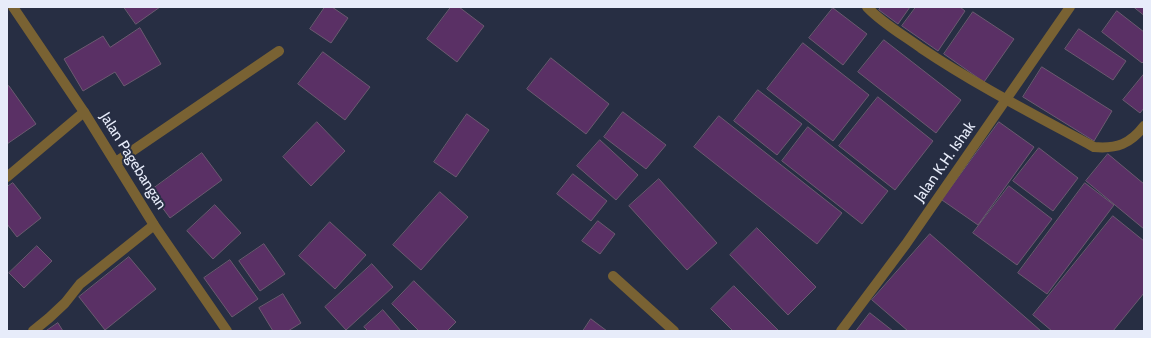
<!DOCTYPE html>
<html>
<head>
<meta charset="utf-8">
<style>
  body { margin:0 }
  #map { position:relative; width:1151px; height:338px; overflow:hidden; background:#272e43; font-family:Cabin,sans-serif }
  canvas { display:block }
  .frame { position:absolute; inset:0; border:8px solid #e7ecfa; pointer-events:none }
</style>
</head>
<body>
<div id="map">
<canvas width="1151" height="338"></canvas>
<div class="frame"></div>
</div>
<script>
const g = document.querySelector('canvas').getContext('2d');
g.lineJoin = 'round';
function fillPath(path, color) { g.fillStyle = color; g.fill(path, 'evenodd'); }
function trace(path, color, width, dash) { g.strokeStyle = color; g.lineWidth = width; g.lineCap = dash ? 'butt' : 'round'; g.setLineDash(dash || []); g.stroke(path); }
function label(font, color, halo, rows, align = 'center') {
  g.font = font + ' Cabin,sans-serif'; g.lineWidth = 4; g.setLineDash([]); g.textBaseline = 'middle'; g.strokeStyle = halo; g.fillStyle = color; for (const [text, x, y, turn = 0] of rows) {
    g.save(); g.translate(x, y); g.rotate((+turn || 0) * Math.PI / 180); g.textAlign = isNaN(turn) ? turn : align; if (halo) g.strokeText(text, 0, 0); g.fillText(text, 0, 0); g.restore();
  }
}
const building = new Path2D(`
  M 124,7 L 160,7 L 136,24 Z
  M 325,7 L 332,7 L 348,18 L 331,43 L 310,29 Z
  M 451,7 L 459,7 L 484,26 L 457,62 L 427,39 Z
  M 881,7 L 910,7 L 898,24 L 879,10 Z
  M 916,7 L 960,7 L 965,11 L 938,51 L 902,26 Z
  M 1134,7 L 1144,7 L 1144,15 Z
  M 833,8 L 867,34 L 843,65 L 809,38 Z
  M 1117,11 L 1144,32 L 1144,61 L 1142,63 L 1102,32 Z
  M 973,12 L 1014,39 L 984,82 L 944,54 Z
  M 140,28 L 161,64 L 124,86 L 115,72 L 83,91 L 64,59 L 103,36 L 110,47 Z
  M 1079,29 L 1126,61 L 1113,80 L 1065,49 Z
  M 884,40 L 961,100 L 936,133 L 858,72 Z
  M 803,43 L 869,95 L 833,141 L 767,89 Z
  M 323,52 L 370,87 L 345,120 L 298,84 Z
  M 551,58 L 609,104 L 586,134 L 527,89 Z
  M 1042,67 L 1112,111 L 1094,141 L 1023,97 Z
  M 1144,74 L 1144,108 L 1140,113 L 1123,100 Z
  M 9,86 L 36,124 L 7,144 L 7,87 Z
  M 758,90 L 802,124 L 777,155 L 734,121 Z
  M 878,97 L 933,141 L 895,190 L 839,146 Z
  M 623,112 L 666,145 L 646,169 L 604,137 Z
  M 467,114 L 489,130 L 456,177 L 434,162 Z
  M 719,116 L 842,213 L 817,244 L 694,147 Z
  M 317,122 L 345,151 L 311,186 L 283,157 Z
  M 999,122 L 1034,147 L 978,225 L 942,200 Z
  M 808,127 L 888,191 L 862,224 L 782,161 Z
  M 600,140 L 638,175 L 616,200 L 577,166 Z
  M 1039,148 L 1078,178 L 1053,211 L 1013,181 Z
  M 202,153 L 222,180 L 170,218 L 150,191 Z
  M 1108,154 L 1144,184 L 1144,229 L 1086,181 Z
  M 573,174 L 607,201 L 591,221 L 557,194 Z
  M 659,179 L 717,243 L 687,270 L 629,206 Z
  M 13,183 L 41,218 L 17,237 L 7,224 L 7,187 Z
  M 1085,183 L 1114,205 L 1047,294 L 1018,273 Z
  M 1009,186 L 1052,219 L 1017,265 L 973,233 Z
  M 440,192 L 468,217 L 421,270 L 393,245 Z
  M 215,205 L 241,233 L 213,259 L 187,231 Z
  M 1113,216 L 1144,241 L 1144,293 L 1113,331 L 1052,331 L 1033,315 Z
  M 598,221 L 615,234 L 600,254 L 582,241 Z
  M 330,222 L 366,255 L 335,289 L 299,256 Z
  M 757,228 L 816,287 L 788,315 L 730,255 Z
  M 930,234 L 1041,331 L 908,331 L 872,300 Z
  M 264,244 L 285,274 L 260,291 L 239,261 Z
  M 37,246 L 52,261 L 24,288 L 9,273 Z
  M 129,257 L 156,289 L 105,330 L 79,297 Z
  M 230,260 L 258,299 L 232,317 L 204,278 Z
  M 372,264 L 393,287 L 346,330 L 325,307 Z
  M 414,281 L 456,322 L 447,331 L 419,331 L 392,304 Z
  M 734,286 L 779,331 L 733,331 L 711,309 Z
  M 283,294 L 301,323 L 288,331 L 273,331 L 259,308 Z
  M 383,310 L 401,331 L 368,331 L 364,327 Z
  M 870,313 L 893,331 L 856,331 Z
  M 591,319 L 607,331 L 583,331 Z
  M 58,323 L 63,331 L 46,331 Z`);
const minor = new Path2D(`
  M 867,7 C 882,23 903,35 921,48 C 976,85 1035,115 1094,147 C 1117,149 1130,144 1144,126
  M 116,162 L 279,51
  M 7,177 L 84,112
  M 613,276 L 674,331
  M 33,331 L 49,318 L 65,303 L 80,284 L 154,225`);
const tertiary = new Path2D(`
  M 13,7 L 84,112 L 154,225 L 227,331
  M 841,331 L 906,244 L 1070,7`);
const streetNames = [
  ["Jalan Pagebangan",133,161,58],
  ["Jalan K.H. Ishak",945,162,-55]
];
fillPath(building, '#5a3065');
trace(building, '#6b5a70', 1);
trace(minor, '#796233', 10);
trace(tertiary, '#796233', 10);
label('15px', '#e7ecfa', '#272e43', streetNames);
</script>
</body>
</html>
